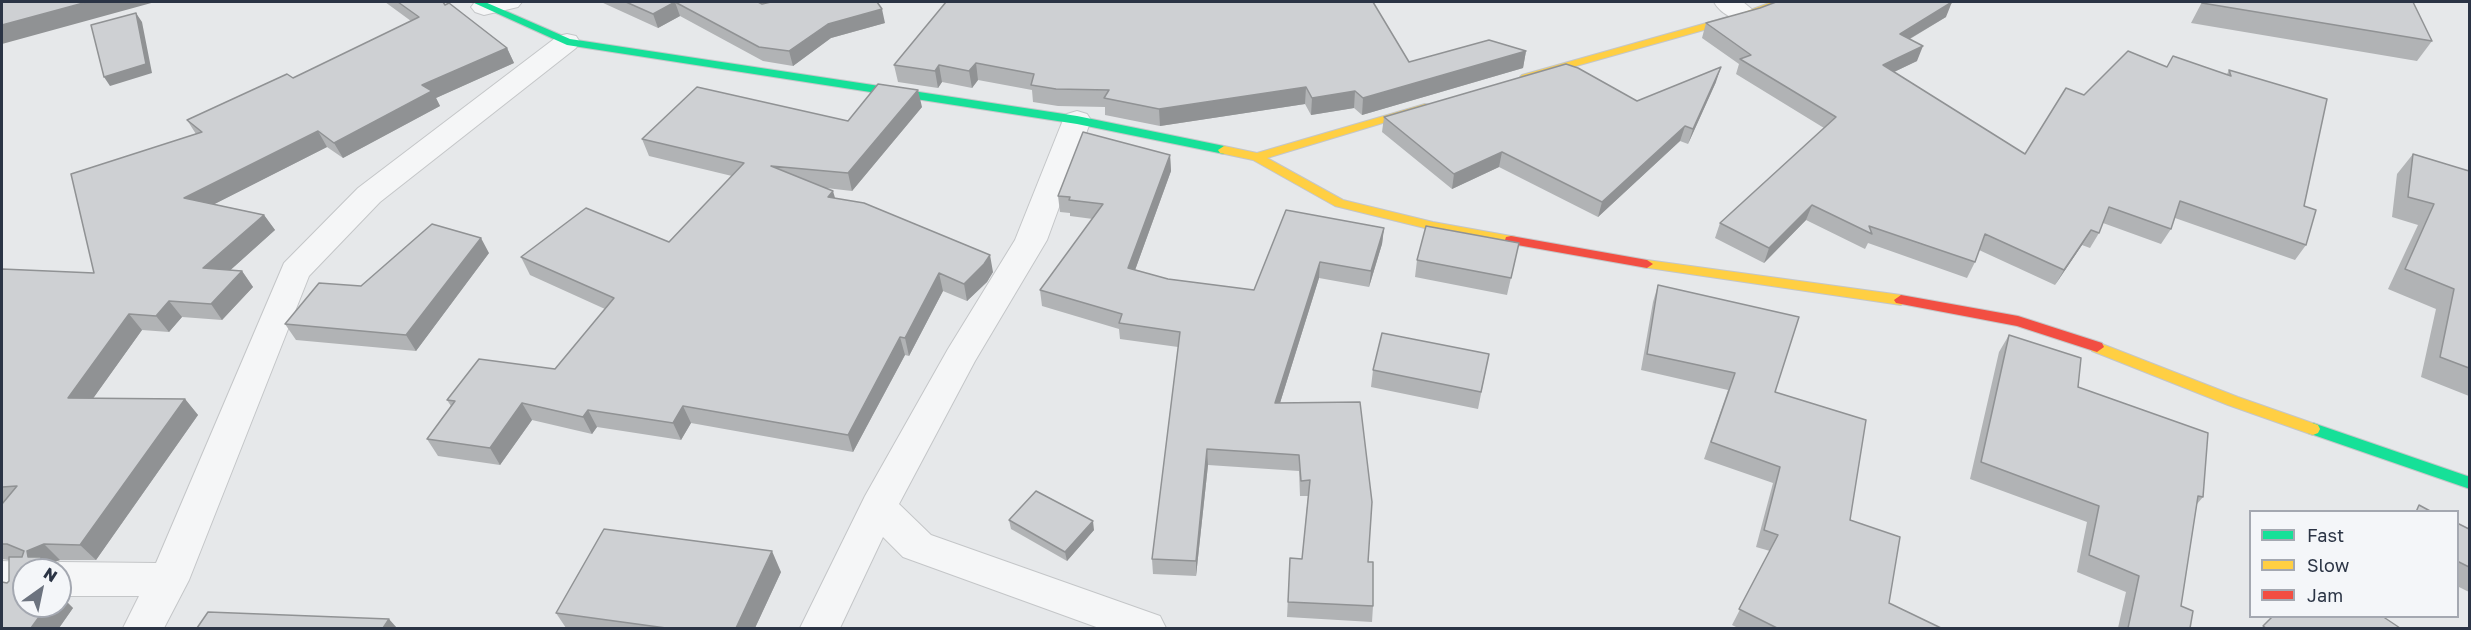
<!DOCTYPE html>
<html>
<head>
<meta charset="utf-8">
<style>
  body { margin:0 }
  #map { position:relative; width:2471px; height:630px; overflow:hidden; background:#e6e8ea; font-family:"Golos Text",sans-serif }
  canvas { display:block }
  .frame { position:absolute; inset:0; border:3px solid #2b3445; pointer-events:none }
  .legend { position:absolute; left:2249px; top:510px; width:210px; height:108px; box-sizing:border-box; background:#f4f6f9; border:2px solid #a4a8b1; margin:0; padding:8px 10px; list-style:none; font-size:18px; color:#2b3445 }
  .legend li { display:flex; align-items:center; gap:12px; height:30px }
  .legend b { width:30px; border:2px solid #a4a8b1 }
  .north { position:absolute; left:12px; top:558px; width:60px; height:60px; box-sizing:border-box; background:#f4f6f9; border:2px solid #a4a8b1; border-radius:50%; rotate:33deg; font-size:16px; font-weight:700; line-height:24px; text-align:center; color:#2b3445 }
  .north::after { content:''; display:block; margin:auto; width:21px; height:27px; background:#6c737f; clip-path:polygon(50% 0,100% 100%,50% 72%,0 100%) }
</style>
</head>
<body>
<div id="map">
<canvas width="2471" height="630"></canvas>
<div class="frame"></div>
<ul class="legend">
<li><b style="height:8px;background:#16e098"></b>Fast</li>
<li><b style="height:8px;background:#ffcf43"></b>Slow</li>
<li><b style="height:8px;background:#f24e42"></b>Jam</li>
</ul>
<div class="north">N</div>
</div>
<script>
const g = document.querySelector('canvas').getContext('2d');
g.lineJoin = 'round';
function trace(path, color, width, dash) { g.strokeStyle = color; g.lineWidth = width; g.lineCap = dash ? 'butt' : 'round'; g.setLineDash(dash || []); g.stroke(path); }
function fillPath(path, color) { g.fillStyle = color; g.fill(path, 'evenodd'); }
const street = new Path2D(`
  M 475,2 L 522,2 L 518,7 L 484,15 L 475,12 L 471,7 Z
  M 1714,2 L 1743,2 L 1759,15 L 1755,20 C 1740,24 1721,15 1714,2 Z
  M 567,34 L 576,36 L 580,42 L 576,48 L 380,202 L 309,276 L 189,580 L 164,628 L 123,628 L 139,596 L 60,596 L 60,570 L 45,570 L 46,567 L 60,562 L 156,563 L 284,263 L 358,188 L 558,36 Z
  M 1077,111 L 1087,114 L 1091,120 L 1047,240 L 975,361 L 899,504 L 931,535 L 1160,616 L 1166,628 L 1099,628 L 903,557 L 883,537 L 840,628 L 800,628 L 865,496 L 948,349 L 1015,240 L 1063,120 L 1067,114 Z
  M 2,561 L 24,562 L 38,567 L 39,570 L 24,570 L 24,596 L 2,594 Z`);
const fast = new Path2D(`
  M 472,2 L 485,2 L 570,39 L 1077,116 L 1224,146 L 1230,150 L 1224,154 L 1077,124 L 567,45 Z
  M 2313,423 L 2470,477 L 2470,489 L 2308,433 L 2306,429 L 2308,425 Z`);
const slow = new Path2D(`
  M 1772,2 L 1785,2 L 1750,17 L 1530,79 L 1522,79 L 1520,77 L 1522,75 L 1742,13 Z
  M 1425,104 L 1429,105 L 1429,109 L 1267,158 L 1343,200 L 1433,222 L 1511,236 L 1516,237 L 1517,240 L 1516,243 L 1511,244 L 1433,230 L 1335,206 L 1253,160 L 1220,153 L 1218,150 L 1224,146 L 1257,153 Z
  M 1647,260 L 1901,295 L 1908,300 L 1901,305 L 1642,267 L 1641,264 L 1642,261 Z
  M 2097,342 L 2238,397 L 2318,425 L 2320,429 L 2318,433 L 2313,435 L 2228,405 L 2092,351 L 2090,347 L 2092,343 Z`);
const jam = new Path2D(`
  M 1511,236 L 1647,260 L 1653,264 L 1647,268 L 1506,243 L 1505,240 L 1506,237 Z
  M 1901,295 L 2018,316 L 2102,343 L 2104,347 L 2097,352 L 2017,326 L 1896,303 L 1894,300 Z`);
const wall = new Path2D(`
  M 385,2 L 443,2 L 445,5 L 449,3 L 507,48 L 514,63 L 436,98 L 440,106 L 343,158 L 327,147 L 214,204 L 264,215 L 275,230 L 230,270 L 242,271 L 253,287 L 222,320 L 182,317 L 169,332 L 142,330 L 93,398 L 185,399 L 198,415 L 96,560 L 60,560 L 49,564 L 55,570 L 24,570 L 24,606 L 60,606 L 60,591 L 68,598 L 66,601 L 73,608 L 59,628 L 2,628 L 2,582 L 7,583 L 9,581 L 9,560 L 2,559 L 2,269 L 94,273 L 71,174 L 196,134 L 187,120 L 287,74 L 293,78 L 411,21 Z
  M 601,2 L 758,2 L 762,4 L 885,23 L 831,38 L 793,66 L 763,61 L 680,16 L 658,28 Z
  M 946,2 L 1409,62 L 1526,51 L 1523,68 L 1362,115 L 1354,108 L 1311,115 L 1305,104 L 1160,126 L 1105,115 L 1105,107 L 1058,106 L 1033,102 L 1032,90 L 978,80 L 972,88 L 942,82 L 938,88 L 898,82 L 894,65 Z
  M 1809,2 L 1946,17 L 1910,39 L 1917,61 L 1894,72 L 2025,154 L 2084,95 L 2167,66 L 2227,74 L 2229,70 L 2304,206 L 2306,245 L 2295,260 L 2175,218 L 2171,229 L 2161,244 L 2103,223 L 2099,233 L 2090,248 L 2082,245 L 2055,285 L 1979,250 L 1975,262 L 1967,278 L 1868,243 L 1865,249 L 1806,220 L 1764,263 L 1715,238 L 1720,223 L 1824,128 L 1736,74 L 1739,64 L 1702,38 L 1706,23 Z
  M 2202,2 L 2413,2 L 2432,41 L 2417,61 L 2191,23 Z
  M 1716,82 L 1688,144 L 1680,141 L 1598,217 L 1499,167 L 1452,189 L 1382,132 L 1384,117 L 1637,101 Z
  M 922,107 L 852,191 L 826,188 L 835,199 L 993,272 L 987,282 L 967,301 L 943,291 L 909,356 L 905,355 L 853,452 L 691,423 L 681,440 L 597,427 L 592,434 L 532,420 L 500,465 L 438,456 L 427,439 L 451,406 L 447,400 L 555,369 L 605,309 L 530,275 L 521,257 L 669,242 L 732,176 L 649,156 L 642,139 L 848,121 Z
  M 2413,154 L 2469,171 L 2469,396 L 2421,377 L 2436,309 L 2388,289 L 2418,225 L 2392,217 L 2397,174 Z
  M 1170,155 L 1171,171 L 1135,270 L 1168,279 L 1254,290 L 1384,228 L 1382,244 L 1369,287 L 1319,278 L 1280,403 L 1368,562 L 1373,606 L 1372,622 L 1287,617 L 1290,558 L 1302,559 L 1308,496 L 1300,496 L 1299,471 L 1208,465 L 1196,576 L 1153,574 L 1152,559 L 1178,347 L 1120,339 L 1119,329 L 1042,306 L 1040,290 L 1093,219 L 1070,216 L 1070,213 L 1060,212 L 1058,196 Z
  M 1519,243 L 1507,295 L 1415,277 L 1417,260 Z
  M 489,253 L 416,351 L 296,340 L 285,324 L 361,286 Z
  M 1658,285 L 1775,392 L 1850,520 L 1889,603 L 1941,628 L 1738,628 L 1732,625 L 1770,551 L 1756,547 L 1773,483 L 1704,459 L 1728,390 L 1641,370 L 1653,302 Z
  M 2009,335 L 2078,387 L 2203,497 L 2197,504 L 2181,606 L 2190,628 L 2118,628 L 2126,592 L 2077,572 L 2087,522 L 1970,479 L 1999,352 Z
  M 1489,354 L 1478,409 L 1371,387 L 1373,370 Z
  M 1009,520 L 1094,530 L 1067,561 L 1011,529 Z
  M 2457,523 L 2469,529 L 2469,592 L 2457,586 Z
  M 781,572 L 755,628 L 566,628 L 556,613 Z`);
const shadedWall = new Path2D(`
  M 87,2 L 155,2 L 2,44 L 2,25 Z
  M 675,2 L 680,16 L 658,28 L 653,14 Z
  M 1952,2 L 1946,17 L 1894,48 L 1900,34 Z
  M 882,9 L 885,23 L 831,38 L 793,66 L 789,51 L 828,24 Z
  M 136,13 L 142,22 L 152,73 L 110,86 L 104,77 Z
  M 1923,46 L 1917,61 L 1877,80 L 1883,65 Z
  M 507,48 L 514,63 L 436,98 L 440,106 L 343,158 L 334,143 L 422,85 Z
  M 1526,51 L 1523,68 L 1362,115 L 1363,98 Z
  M 976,63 L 978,80 L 972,88 L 969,71 Z
  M 939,65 L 942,82 L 938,88 L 935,71 Z
  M 1721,67 L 1716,82 L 1688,144 L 1693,129 Z
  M 1306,87 L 1305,104 L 1160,126 L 1159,109 Z
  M 918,90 L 922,107 L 852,191 L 848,173 Z
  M 1355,91 L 1354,108 L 1311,115 L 1312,98 Z
  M 1685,126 L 1680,141 L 1598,217 L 1602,202 Z
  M 318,131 L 327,147 L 195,214 L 184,198 Z
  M 1502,152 L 1499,167 L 1452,189 L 1454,174 Z
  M 1170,155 L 1171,171 L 1130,284 L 1128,268 Z
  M 833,191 L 838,208 L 828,197 Z
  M 1812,205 L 1806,220 L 1764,263 L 1769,248 Z
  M 264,215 L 275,230 L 215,284 L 203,268 Z
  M 1384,228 L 1382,244 L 1369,287 L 1371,271 Z
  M 2091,230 L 2082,245 L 2055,285 L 2064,270 Z
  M 481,238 L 489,253 L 416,351 L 406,335 Z
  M 990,255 L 993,272 L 987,282 L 967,301 L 964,284 Z
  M 1320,262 L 1319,278 L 1275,419 L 1275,403 Z
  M 242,271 L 253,287 L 222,320 L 211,304 Z
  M 939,273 L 943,291 L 909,356 L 905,338 Z
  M 169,301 L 182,317 L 169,332 L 156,316 Z
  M 129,314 L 142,330 L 82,414 L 68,398 Z
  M 900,337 L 905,355 L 853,452 L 848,435 Z
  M 185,399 L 198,415 L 96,560 L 80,545 Z
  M 522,403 L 532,420 L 500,465 L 490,448 Z
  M 683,406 L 691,423 L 681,440 L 673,423 Z
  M 588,410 L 597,427 L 592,434 L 583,417 Z
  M 1207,449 L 1208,465 L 1196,576 L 1196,561 Z
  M 1093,521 L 1094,530 L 1067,561 L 1065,552 Z
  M 44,544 L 60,560 L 49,564 L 55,570 L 41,570 L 28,557 L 27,551 Z
  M 772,551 L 781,572 L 755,628 L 736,628 Z
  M 60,591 L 68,598 L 66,601 L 73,608 L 59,628 L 31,628 L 47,606 L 60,606 Z
  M 389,619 L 397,628 L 383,628 Z`);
const building = new Path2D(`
  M 2,2 L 87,2 L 2,25 Z
  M 398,2 L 443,2 L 445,5 L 449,3 L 507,48 L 422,85 L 432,91 L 334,143 L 318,131 L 184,198 L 264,215 L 203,268 L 242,271 L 211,304 L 169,301 L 156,316 L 129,314 L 68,398 L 185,399 L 80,545 L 44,544 L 27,551 L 28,557 L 41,557 L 41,570 L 24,570 L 24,606 L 47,606 L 31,628 L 2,628 L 2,582 L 7,583 L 9,581 L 9,557 L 22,557 L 24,551 L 7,544 L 2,544 L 2,504 L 17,486 L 2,487 L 2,269 L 94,273 L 71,174 L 202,132 L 187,120 L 287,74 L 293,78 L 419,17 Z
  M 626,2 L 758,2 L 762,4 L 771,2 L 877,2 L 882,9 L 828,24 L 789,51 L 759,47 L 675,2 L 653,14 Z
  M 946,2 L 1373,2 L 1409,62 L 1489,40 L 1526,51 L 1363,98 L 1355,91 L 1312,98 L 1306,87 L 1159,109 L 1104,98 L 1109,90 L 1056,89 L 1031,85 L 1034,74 L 976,63 L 969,71 L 939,65 L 935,71 L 894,65 Z
  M 1776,2 L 1952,2 L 1900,34 L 1923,46 L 1883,65 L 2025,154 L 2066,88 L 2084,95 L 2128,51 L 2167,67 L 2173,56 L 2231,76 L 2229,70 L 2327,99 L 2304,206 L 2316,210 L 2306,245 L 2180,201 L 2171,229 L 2109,207 L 2099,233 L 2091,230 L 2064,270 L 1985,234 L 1975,262 L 1869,226 L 1872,234 L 1812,205 L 1769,248 L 1720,223 L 1836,117 L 1740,59 L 1751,55 L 1706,23 L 1760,8 Z
  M 2203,2 L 2413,2 L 2432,41 L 2202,3 Z
  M 136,13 L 146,64 L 104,77 L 91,25 Z
  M 1566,64 L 1578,68 L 1637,101 L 1721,67 L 1693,129 L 1685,126 L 1602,202 L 1502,152 L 1454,174 L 1384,117 Z
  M 878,84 L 918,90 L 848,173 L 771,166 L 833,191 L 828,197 L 864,203 L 990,255 L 984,264 L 964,284 L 939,273 L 905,338 L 900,337 L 848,435 L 683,406 L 673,423 L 588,410 L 583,417 L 522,403 L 490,448 L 427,439 L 455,401 L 447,400 L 479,359 L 555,369 L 614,298 L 521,257 L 586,208 L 669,242 L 744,163 L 642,139 L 697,87 L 848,121 Z
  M 1083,132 L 1170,155 L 1128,268 L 1168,279 L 1254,290 L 1286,210 L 1384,228 L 1371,271 L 1320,262 L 1275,403 L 1360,402 L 1372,502 L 1368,562 L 1373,562 L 1373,606 L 1288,602 L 1290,558 L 1302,559 L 1310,480 L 1301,481 L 1299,455 L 1207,449 L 1196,561 L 1152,559 L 1180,332 L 1119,323 L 1122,314 L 1040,290 L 1103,204 L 1069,200 L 1070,197 L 1058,196 Z
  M 2413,154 L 2469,171 L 2469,368 L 2440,357 L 2454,289 L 2405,269 L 2434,204 L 2408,197 Z
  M 432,224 L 481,238 L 406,335 L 285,324 L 319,283 L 361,286 Z
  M 1426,226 L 1519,243 L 1511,278 L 1417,260 Z
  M 1658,285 L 1799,317 L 1775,392 L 1866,420 L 1850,520 L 1900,537 L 1889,603 L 1941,628 L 1777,628 L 1739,609 L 1778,535 L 1764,530 L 1780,467 L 1711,442 L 1735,373 L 1647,354 Z
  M 1382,333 L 1489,354 L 1481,392 L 1373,370 Z
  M 2009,335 L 2081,358 L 2078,387 L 2208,433 L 2203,497 L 2198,496 L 2181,606 L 2193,611 L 2190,628 L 2128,628 L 2139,576 L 2089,555 L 2099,506 L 1981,462 Z
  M 1036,491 L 1093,521 L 1065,552 L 1009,520 Z
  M 2419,505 L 2432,512 L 2416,512 Z
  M 2457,523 L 2469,529 L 2469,567 L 2457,561 Z
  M 604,529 L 772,551 L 736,628 L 666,628 L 556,613 Z
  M 208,612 L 389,619 L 383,628 L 197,628 Z
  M 2273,616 L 2382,616 L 2400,628 L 2266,628 L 2263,626 Z`);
trace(street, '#c4c6c8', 2);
trace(fast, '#c4c6c8', 2);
trace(slow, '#c4c6c8', 2);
trace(jam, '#c4c6c8', 2);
fillPath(street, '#f5f6f7');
fillPath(fast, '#16e098');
fillPath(slow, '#ffcf43');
fillPath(jam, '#f24e42');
fillPath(wall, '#b1b3b5');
fillPath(shadedWall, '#909294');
fillPath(building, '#ced0d3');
trace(building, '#909294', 1.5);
</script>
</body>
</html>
